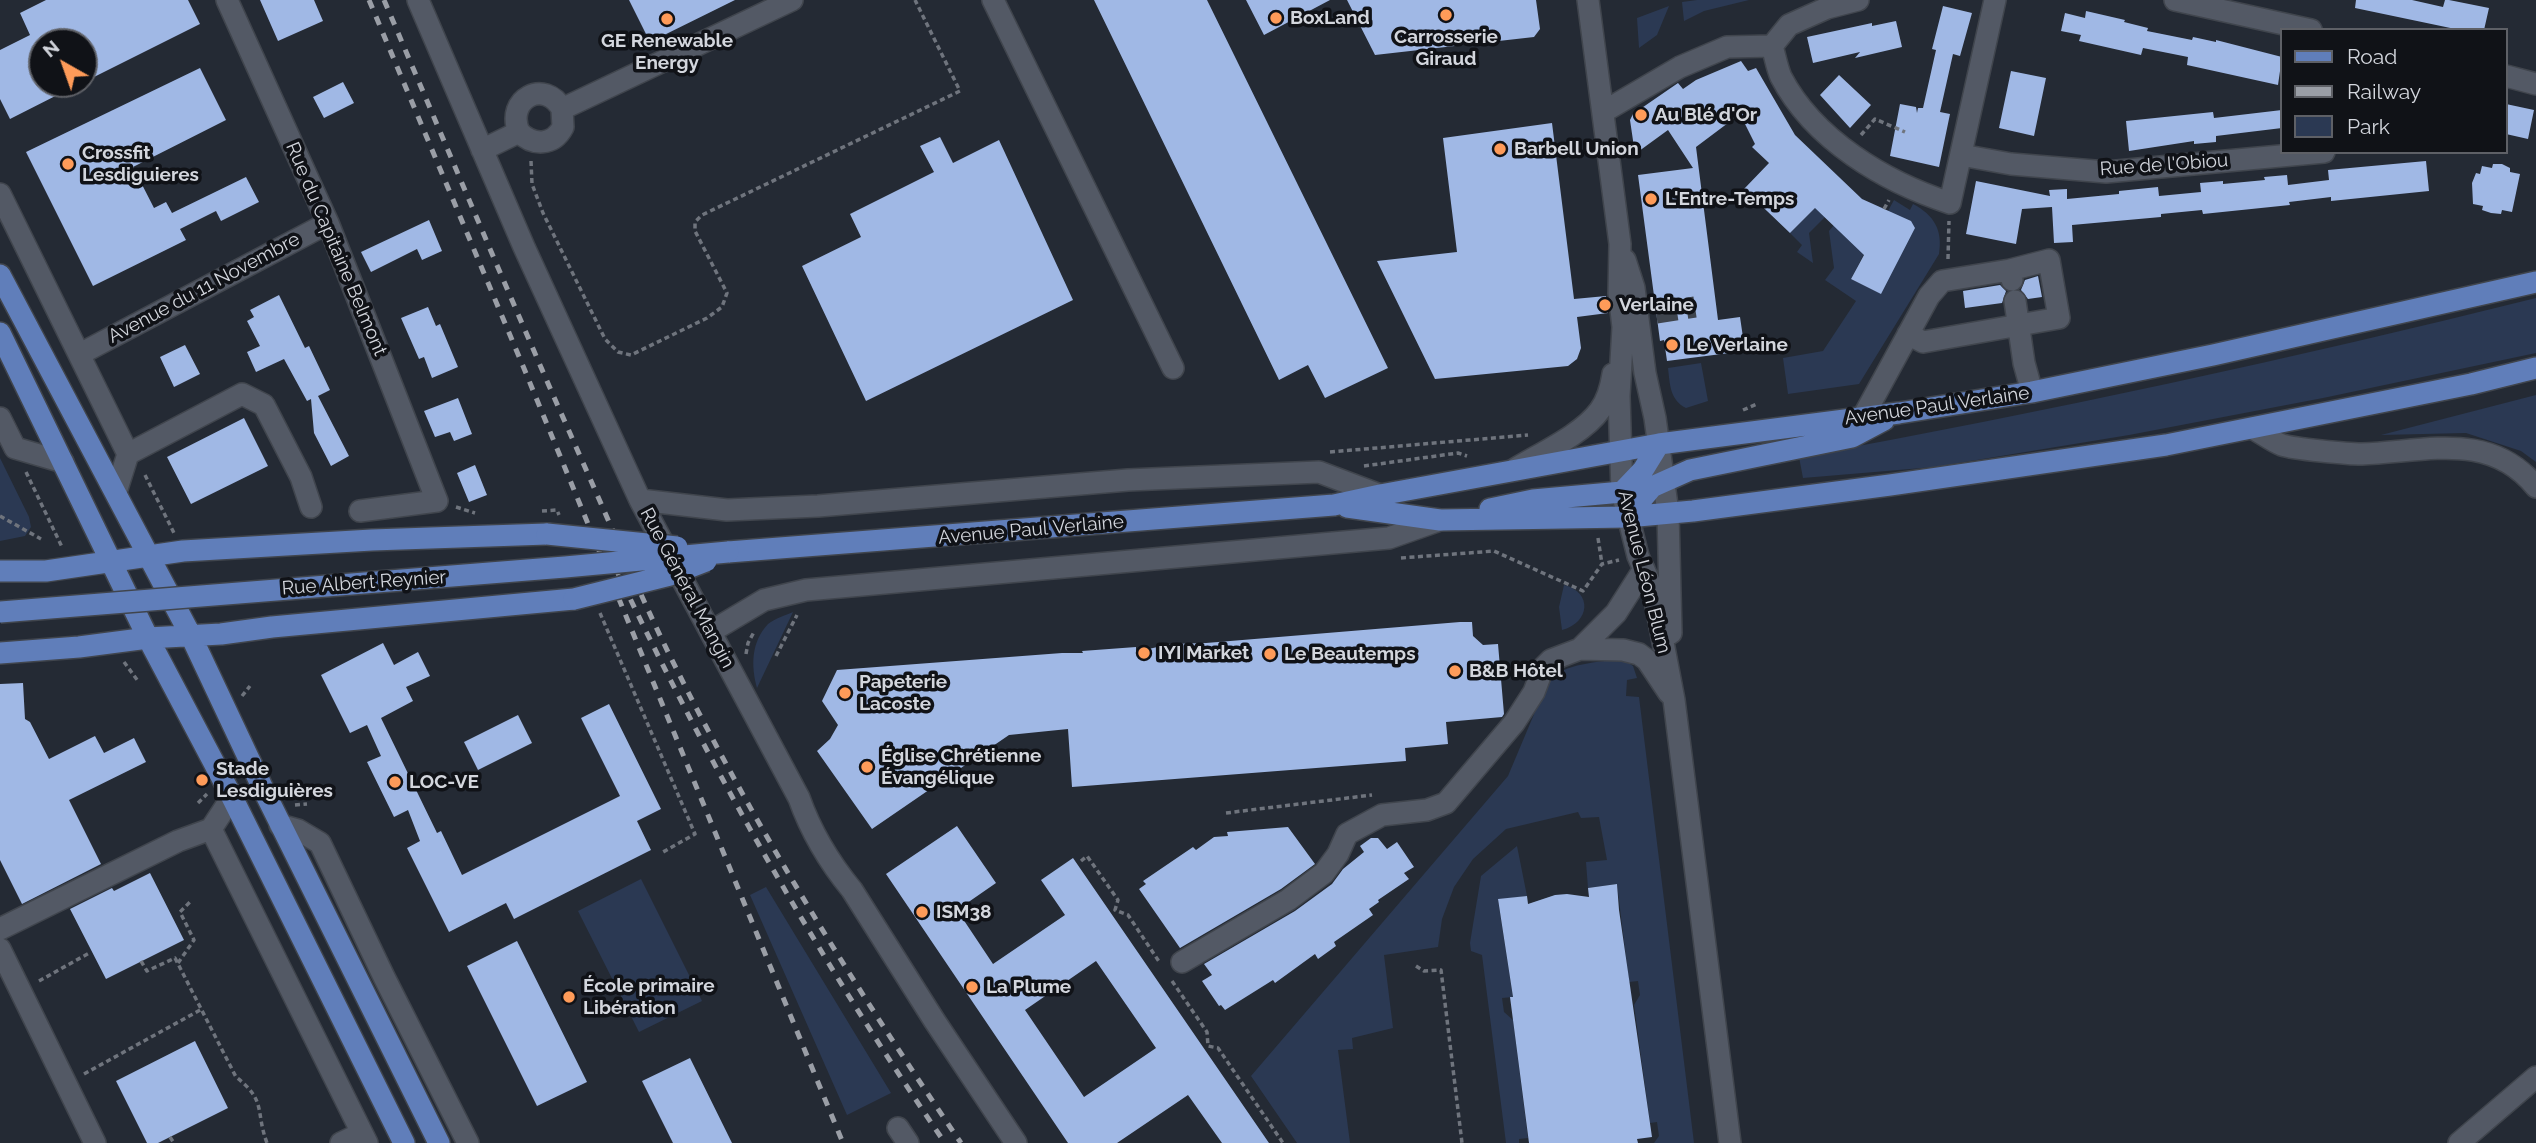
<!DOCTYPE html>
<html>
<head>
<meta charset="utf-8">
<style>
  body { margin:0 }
  #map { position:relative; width:2536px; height:1143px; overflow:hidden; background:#242a34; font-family:Raleway,sans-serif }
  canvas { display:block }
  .legend { position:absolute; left:2280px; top:28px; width:228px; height:126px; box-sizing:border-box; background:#101217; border:2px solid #5e6066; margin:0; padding:9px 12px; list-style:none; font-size:21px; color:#d3d6dd }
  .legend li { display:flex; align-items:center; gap:14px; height:35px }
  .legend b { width:35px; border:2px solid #5e6066 }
  .north { position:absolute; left:28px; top:28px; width:70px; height:70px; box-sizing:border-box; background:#101217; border:2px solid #5e6066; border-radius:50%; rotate:320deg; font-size:19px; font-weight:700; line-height:28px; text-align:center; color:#d3d6dd }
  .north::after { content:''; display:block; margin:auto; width:24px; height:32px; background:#fe9b59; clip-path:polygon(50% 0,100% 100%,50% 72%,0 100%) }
</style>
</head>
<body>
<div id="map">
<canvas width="2536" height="1143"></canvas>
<ul class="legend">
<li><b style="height:9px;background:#607eba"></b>Road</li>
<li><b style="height:9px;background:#9a9ea6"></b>Railway</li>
<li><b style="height:19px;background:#2b3953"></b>Park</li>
</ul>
<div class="north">N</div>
</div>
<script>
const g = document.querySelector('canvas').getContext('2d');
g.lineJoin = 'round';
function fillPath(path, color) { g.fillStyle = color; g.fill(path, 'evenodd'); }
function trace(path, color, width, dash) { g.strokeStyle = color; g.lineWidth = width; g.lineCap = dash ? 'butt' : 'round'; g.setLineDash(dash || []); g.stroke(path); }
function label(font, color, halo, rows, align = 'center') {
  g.font = font + ' Raleway,sans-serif'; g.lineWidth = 7; g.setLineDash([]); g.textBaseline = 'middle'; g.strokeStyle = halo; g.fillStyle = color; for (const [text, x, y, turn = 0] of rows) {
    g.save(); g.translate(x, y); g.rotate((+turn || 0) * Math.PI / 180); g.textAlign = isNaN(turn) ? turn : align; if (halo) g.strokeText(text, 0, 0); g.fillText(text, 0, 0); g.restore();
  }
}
const green = new Path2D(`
  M 1697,0 L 1749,0 L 1704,11 L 1684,21 L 1682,2 Z
  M 1669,6 L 1657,35 L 1639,48 L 1637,18 Z
  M 1894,200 L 1910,210 L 1913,204 C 1934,215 1943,230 1939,254 L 1859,384 L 1788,394 L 1783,358 L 1823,351 L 1856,301 L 1825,280 L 1834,268 L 1829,231 L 1834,225 L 1868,246 L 1851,279 L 1880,293 L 1888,211 Z
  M 1820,203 L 1830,212 L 1809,233 L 1813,263 L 1797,252 L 1802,245 L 1790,233 Z
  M 2536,298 L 2536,353 L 2323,398 L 2129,435 L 1934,467 L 1803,478 L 1799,457 C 2046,412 2292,359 2536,298 Z
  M 1701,363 L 1708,401 L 1686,408 C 1670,400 1670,385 1668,368 Z
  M 2536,395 L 2536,462 L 2521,451 L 2466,433 L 2381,435 Z
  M 0,458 L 29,517 L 31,527 L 25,536 L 0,541 Z
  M 1564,585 C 1593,592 1590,623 1562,630 L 1559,607 Z
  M 793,612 L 757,688 C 751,666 751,642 768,624 C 774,619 786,615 793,612 Z
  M 1622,659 L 1633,666 L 1637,678 L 1627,680 L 1626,696 L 1639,697 L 1694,1143 L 1654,1143 L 1659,1136 L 1657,1122 L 1650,1123 L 1634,1005 L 1640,995 L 1638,981 L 1629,982 L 1617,884 L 1588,888 L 1586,862 L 1607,860 L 1599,817 L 1581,818 L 1578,812 L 1506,829 L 1473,859 L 1454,887 L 1442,919 L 1438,947 L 1384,955 L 1393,1028 L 1352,1038 L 1353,1049 L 1338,1050 L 1350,1143 L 1297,1143 L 1251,1076 L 1508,776 L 1548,681 C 1564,663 1599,662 1622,659 Z
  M 1517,846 L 1527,896 L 1498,900 L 1513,997 L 1502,998 L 1504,1012 L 1513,1020 L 1528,1138 L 1519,1139 L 1519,1143 L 1506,1143 L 1482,955 L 1471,951 L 1470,943 L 1481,876 Z
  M 641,879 L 702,1001 L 639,1032 L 578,911 Z
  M 766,887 L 891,1093 L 847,1115 L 750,895 Z`);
const building = new Path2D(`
  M 46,0 L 188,0 L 200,24 L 84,82 L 84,42 L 42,42 L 42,84 L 79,84 L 10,119 L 0,99 L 0,50 L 30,35 L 20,13 Z
  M 260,0 L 314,0 L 323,21 L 278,41 Z
  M 629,0 L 735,0 L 650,42 Z
  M 1094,0 L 1207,0 L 1388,368 L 1325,398 L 1308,365 L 1279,380 Z
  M 1246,0 L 1330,0 L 1264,35 Z
  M 1347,0 L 1536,0 L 1540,29 L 1534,37 L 1375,55 Z
  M 2356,0 L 2412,0 L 2443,7 L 2445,0 L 2449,0 L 2489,8 L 2484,30 L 2460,30 L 2355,8 Z
  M 1943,6 L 1972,13 L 1960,56 L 1953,54 L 1940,112 L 1950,114 L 1939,167 L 1890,156 L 1900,104 L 1916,107 L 1917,113 L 1918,108 L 1923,108 L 1936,50 L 1932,49 Z
  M 2086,11 L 2125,20 L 2124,22 L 2148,28 L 2147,31 L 2192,40 L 2193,37 L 2216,42 L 2216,40 L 2282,57 L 2278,85 L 2187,65 L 2188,57 L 2143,48 L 2141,55 L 2079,41 L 2081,35 L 2061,31 L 2065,13 L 2085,18 Z
  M 1896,21 L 1902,47 L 1855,58 L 1860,52 L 1813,63 L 1807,37 L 1872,23 L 1872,26 Z
  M 1741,61 L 1748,71 L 1756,68 L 1795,135 L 1862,199 L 1911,221 L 1915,228 L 1881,294 L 1851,279 L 1864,255 L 1815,208 L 1790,233 L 1744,189 L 1769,163 L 1752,147 L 1755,144 L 1740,114 L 1696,147 L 1718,320 L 1740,317 L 1745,351 L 1667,361 L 1664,340 L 1660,341 L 1638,175 L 1693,168 L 1668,130 L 1635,154 L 1630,120 L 1633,114 L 1678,83 L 1683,89 L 1696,80 Z
  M 200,68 L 226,120 L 133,167 L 154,208 L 166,202 L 172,213 L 246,177 L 259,202 L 221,221 L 216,211 L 180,229 L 186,240 L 93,286 L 26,152 Z
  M 2011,71 L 2046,78 L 2034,136 L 1999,128 Z
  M 1839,75 L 1871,105 L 1850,128 L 1820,95 Z
  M 343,82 L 354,103 L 324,118 L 313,97 Z
  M 2506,104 L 2534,110 L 2528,139 L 2506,134 Z
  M 2282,110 L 2282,128 L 2216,136 L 2216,142 L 2194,144 L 2194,141 L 2129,151 L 2126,121 L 2213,112 L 2214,118 Z
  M 1552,123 L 1574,299 L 1606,296 L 1608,313 L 1577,317 L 1581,348 L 1577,359 L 1568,366 L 1435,379 L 1377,261 L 1457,252 L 1443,138 Z
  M 940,137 L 953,163 L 999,140 L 1073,300 L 866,401 L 802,266 L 861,237 L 850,214 L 934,172 L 920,146 Z
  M 2426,161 L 2429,191 L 2331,201 L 2331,197 L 2289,202 L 2290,205 L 2203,214 L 2202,210 L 2161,214 L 2161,217 L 2072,225 L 2073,242 L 2054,243 L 2052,207 L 2022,209 L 2016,244 L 1966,234 L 1976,181 L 2050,196 L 2049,190 L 2067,189 L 2067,199 L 2119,194 L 2119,191 L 2158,187 L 2159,196 L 2201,192 L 2200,183 L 2223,181 L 2223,184 L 2265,180 L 2264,177 L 2287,175 L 2288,185 L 2329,180 L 2328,170 Z
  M 2493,164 L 2502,164 L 2510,168 L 2510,172 L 2520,174 L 2512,212 L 2502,210 L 2501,214 L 2491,213 L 2482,210 L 2483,206 L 2473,204 L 2472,183 L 2476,173 L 2480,174 L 2482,166 L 2492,168 Z
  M 429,220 L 442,251 L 422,260 L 417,249 L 371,272 L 361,252 Z
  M 2038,276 L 2042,297 L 2028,299 L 2021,290 L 2025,280 Z
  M 2000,285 L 2006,291 L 2002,303 L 1965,308 L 1963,291 Z
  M 279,295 L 305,348 L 309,346 L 330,390 L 318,396 L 349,456 L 331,466 L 314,433 L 311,399 L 307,401 L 284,359 L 256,372 L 247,352 L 260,346 L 247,321 L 254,317 L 250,310 Z
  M 428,307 L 436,326 L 440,324 L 458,367 L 432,378 L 424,357 L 419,359 L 401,318 Z
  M 185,345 L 200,374 L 174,387 L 160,357 Z
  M 458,398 L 472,434 L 454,441 L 450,432 L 435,437 L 424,411 Z
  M 244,418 L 268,466 L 191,504 L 167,457 Z
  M 475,465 L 487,495 L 469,502 L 457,473 Z
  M 1460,622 L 1472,622 L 1473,636 L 1483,645 L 1498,644 L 1504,714 L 1502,717 L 1446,722 L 1448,744 L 1405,748 L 1406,761 L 1072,787 L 1068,729 L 1009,735 L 872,829 L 817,751 L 830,739 L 838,725 L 822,701 L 837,670 L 1062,653 L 1083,653 L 1082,651 L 1136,647 L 1136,652 L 1170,644 L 1206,643 Z
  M 383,643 L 394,665 L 418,652 L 430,676 L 406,687 L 413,701 L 381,718 L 437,833 L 441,831 L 462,875 L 620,796 L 581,718 L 609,704 L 661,809 L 637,821 L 651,850 L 514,919 L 506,903 L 449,932 L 407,848 L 420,841 L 408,810 L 394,817 L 367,762 L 381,756 L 367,725 L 350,733 L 321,675 Z
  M 23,683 L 25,719 L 30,722 L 49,759 L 95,736 L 104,753 L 134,738 L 146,762 L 69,800 L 101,864 L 22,904 L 0,860 L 0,684 Z
  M 518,715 L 532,743 L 478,770 L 464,742 Z
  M 957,826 L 996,883 L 957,910 L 993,964 L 1065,915 L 1041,880 L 1073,858 L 1269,1143 L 1222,1143 L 1188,1095 L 1117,1143 L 1068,1143 L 886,874 ZM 1096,961 L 1156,1048 L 1084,1097 L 1025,1010 Z
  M 1288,827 L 1315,864 L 1281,889 L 1180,948 L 1139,889 L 1146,884 L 1143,881 L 1193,847 L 1196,850 L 1214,837 L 1228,836 L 1227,832 Z
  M 1371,838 L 1378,838 L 1387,849 L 1397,842 L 1414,867 L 1404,873 L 1409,879 L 1378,900 L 1379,902 L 1369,909 L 1373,915 L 1334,942 L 1336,946 L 1318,959 L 1315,954 L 1275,983 L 1273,980 L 1225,1010 L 1221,1005 L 1219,1006 L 1202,981 L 1212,975 L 1204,964 L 1295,911 L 1332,884 L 1343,869 L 1364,852 L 1360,846 Z
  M 150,873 L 184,940 L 106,979 L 70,909 L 112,888 L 114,891 Z
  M 1617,884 L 1619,910 L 1652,1137 L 1637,1139 L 1638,1143 L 1529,1143 L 1510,997 L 1513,997 L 1498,899 L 1527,896 L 1528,904 L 1555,895 L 1567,894 L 1589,897 L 1588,888 Z
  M 517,941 L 587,1082 L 537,1106 L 467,966 Z
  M 195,1041 L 228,1108 L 158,1143 L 147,1143 L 116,1081 Z
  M 690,1058 L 732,1143 L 673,1143 L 642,1081 Z`);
const minorTunnel = new Path2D(`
  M 1656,313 L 1695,307`);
const path = new Path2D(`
  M 1861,135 L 1875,119 L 1905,132
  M 531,161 L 532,184 L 543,213 L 605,339 L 618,352 L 631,355 L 707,318 L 722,307 L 727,293 L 695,231 L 695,222 L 702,215 L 960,91 L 915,0
  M 1884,209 L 1889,200
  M 1948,259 L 1949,221
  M 1743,410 L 1757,404
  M 1330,452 L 1528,435
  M 1364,466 L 1458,453 L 1467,456
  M 26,472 L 62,547
  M 145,475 L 174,533
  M 456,507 L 475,513
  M 542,511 L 557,510 L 559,515
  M 0,516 L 41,539
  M 1598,538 L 1602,564
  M 1401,558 L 1494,551 L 1583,591 L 1602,564 L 1619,560
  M 600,613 L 695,834 L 663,852
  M 746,654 L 748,643 L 754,632
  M 776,656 L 797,615
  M 124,662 L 138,681
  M 242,696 L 250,686
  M 198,803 L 207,794
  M 295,805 L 307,804
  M 1226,813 L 1372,795
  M 1081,861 L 1087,856 L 1118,900 L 1115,910 L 1128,915 L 1160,963
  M 141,961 L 147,971 L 175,958 L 236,1077 C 267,1101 255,1111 267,1143
  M 178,963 L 194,940 L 180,912 L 192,900
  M 1416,966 L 1424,971 L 1441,970 L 1462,1143
  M 39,981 L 91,952
  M 1172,981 L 1207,1032 L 1208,1046 L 1218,1048 L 1283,1143
  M 84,1074 L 202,1009
  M 170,1137 L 174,1143`);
const minor = new Path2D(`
  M 227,0 L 328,223 L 437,501 L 360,511
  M 418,0 L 524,247 L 640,500 L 799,798 C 811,832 829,862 852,890 L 934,1020 L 1016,1143
  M 993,0 L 1173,368
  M 1588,0 L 1620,244 L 1619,293 L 1623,327 L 1619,396 L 1622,492 L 1638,556 L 1653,590 L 1674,700 L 1730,1143
  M 2175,0 L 2311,30
  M 1772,46 C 1775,56 1777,68 1781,77 C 1814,140 1885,182 1950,203 L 1995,0
  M 2506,76 L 2536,84
  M 1603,112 L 1680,67 L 1727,47 L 1772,46 L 1789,25 L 1827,8 L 1858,0
  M 519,132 C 505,99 545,78 562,109
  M 482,150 L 519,132 C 533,146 553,146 563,127 L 562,109 L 792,0
  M 1961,155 L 2011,164 L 2106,172 L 2324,152
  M 0,194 L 128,454 L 116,492
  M 1625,260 L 1634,288 L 1645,373 L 1655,418 L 1668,513 L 1671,633
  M 2015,301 L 2024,363 L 2032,392
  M 1908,334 L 1923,342 L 2059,318 L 2049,260 L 2010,270
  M 80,354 L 328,223
  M 1863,417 L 1929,296 L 1942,281 L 2010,270 L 2012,280
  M 0,418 L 15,448 L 63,462
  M 2254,429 C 2263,434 2272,441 2282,445 C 2294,449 2348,454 2362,454 C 2424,452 2490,430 2536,487
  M 128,454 L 242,394 L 264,405 L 301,477 L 311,507
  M 1515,469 C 1541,453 1583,434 1600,410 C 1608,399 1611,387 1613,374
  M 640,500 L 727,510 L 818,506 L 1128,480 L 1319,472 L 1380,495
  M 712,631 L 764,600 L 806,590 L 1389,538 L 1440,520
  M 1580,649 L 1616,613 L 1644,569
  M 280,825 L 298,830 L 320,843 L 384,977 L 468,1143
  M 211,829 L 367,1143
  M 0,929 L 178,841 L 211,829 L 232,797
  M 0,949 L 95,1143
  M 1182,962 L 1288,900 L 1324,873 L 1338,854 L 1347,834 L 1382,815 L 1427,810 L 1446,803 L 1514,723 L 1534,692 L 1543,668 L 1551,660 L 1580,649 L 1623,650 L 1639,654 L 1647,660 L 1669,693
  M 898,1128 L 908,1143
  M 341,1143 L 362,1133
  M 2459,1143 L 2536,1077`);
const major = new Path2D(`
  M 0,275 L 191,636 L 265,793 L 439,1143
  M 0,333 L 148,638 L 232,797 L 404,1143
  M 1347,507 L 1440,520 L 1627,517 L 1693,511 L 1890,485 L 2166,445 L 2471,384 L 2536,368
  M 1490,509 L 1533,500 L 1622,492 L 1643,470 L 1659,444
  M 1627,517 L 1652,487 L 1690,470 L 1852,437 L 1884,420
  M 728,552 L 1334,505 L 1380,495 L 1659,444 L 1899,413 L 2032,392 L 2213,355 L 2536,282
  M 0,571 L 46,571 L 183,551 L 372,540 L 547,534
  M 0,653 L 79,647 L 148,638 L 221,634 L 272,627 L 574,599`);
const rail = new Path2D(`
  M 369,0 L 523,366 L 843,1143
  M 384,0 C 449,152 513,305 580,456 C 610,523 638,591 670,656 C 754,826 854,986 961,1143
  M 615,567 C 710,768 819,959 945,1143`);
const majorBridge = new Path2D(`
  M 547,534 L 677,547
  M 574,599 L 670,575 L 706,561
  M 0,612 L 565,567 L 728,552`);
const markers = [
  [1446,15,7,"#fe9b59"],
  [1276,18,7,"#fe9b59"],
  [667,19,7,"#fe9b59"],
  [1641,115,7,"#fe9b59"],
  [1500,149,7,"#fe9b59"],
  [68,164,7,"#fe9b59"],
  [1651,199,7,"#fe9b59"],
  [1605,305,7,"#fe9b59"],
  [1672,345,7,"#fe9b59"],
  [1144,653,7,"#fe9b59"],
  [1270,654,7,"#fe9b59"],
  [1455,671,7,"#fe9b59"],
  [845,693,7,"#fe9b59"],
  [867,767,7,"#fe9b59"],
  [202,780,7,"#fe9b59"],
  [395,782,7,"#fe9b59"],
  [922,912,7,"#fe9b59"],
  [972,987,7,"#fe9b59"],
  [569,997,7,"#fe9b59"]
];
const poiNames = [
  ["BoxLand",1290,18],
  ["Carrosserie",1446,37,"center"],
  ["Giraud",1446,59,"center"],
  ["GE Renewable",667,41,"center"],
  ["Energy",667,63,"center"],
  ["Au Blé d'Or",1655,115],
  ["Barbell Union",1514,149],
  ["Crossfit",82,153],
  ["Lesdiguieres",82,175],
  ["L'Entre-Temps",1665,199],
  ["Verlaine",1619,305],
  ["Le Verlaine",1686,345],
  ["IYI Market",1158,653],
  ["Le Beautemps",1284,654],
  ["B&B Hôtel",1469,671],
  ["Papeterie",859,682],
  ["Lacoste",859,704],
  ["Église Chrétienne",881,756],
  ["Évangélique",881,778],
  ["Stade",216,769],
  ["Lesdiguières",216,791],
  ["LOC-VE",409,782],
  ["ISM38",936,912],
  ["École primaire",583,986],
  ["Libération",583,1008],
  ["La Plume",986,987]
];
const streetNames = [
  ["Rue de l'Obiou",2164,165,-4],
  ["Rue du Capitaine Belmont",336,249,67],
  ["Avenue du 11 Novembre",204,288,-28],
  ["Avenue Paul Verlaine",1937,406,-8],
  ["Avenue Paul Verlaine",1031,530,-5],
  ["Avenue Léon Blum",1644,572,76],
  ["Rue Albert Reynier",364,583,-4],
  ["Rue Général Mangin",687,588,62]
];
fillPath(green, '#2b3953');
fillPath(building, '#a0b8e5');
trace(minorTunnel, '#3e444d', 21, [21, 10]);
trace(minor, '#40454d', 24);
trace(major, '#40454d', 24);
trace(path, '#6f747d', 3.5, [5, 3.5]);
trace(minor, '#535965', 21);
trace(major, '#607eba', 21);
trace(rail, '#9a9ea6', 5, [9, 9]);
trace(majorBridge, '#40454d', 24, []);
trace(majorBridge, '#607eba', 21);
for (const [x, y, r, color] of markers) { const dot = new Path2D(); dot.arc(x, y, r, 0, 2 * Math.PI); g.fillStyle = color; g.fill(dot); trace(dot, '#101217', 2.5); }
label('bold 19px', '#d3d6dd', '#101217', poiNames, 'left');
label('19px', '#d3d6dd', '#101217', streetNames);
</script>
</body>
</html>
